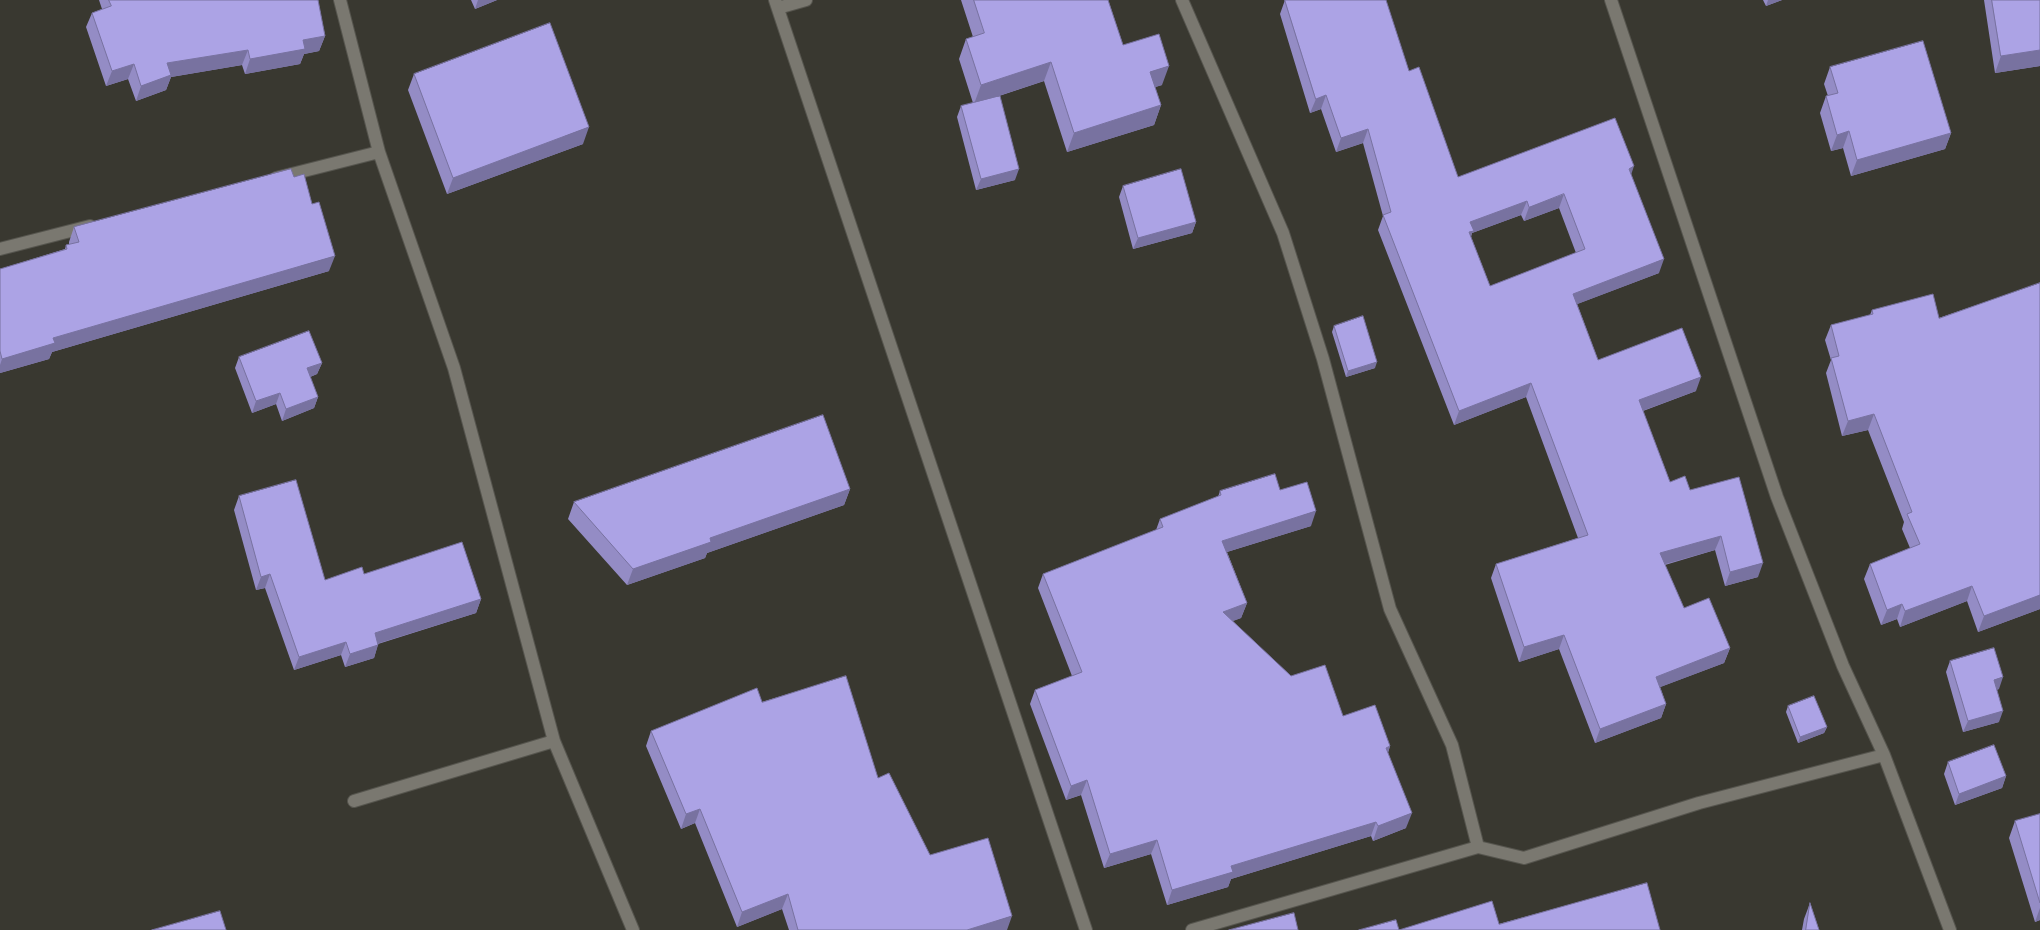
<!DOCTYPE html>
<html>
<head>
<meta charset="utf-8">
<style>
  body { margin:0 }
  canvas { display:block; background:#393830 }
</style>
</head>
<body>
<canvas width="2040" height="930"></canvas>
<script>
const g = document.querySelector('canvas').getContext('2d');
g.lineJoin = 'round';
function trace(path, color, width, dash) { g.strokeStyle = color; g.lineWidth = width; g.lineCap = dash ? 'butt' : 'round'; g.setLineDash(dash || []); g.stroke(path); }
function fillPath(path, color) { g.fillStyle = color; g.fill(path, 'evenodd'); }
const minor = new Path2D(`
  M 340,0 L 379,152 L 454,368 L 554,741 L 633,930
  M 775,0 L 1086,930
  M 1182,0 L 1283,233 L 1323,359 L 1390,609 L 1452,745 L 1478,847
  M 1611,0 L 1777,497 L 1843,666 L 1884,755 L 1950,930
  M 778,8 L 806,0
  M 276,178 L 379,152
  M 0,249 L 90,226
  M 354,801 L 554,741
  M 1192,930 L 1478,847 L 1524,858 L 1699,803 L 1884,755`);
const wall = new Path2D(`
  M 99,0 L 318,0 L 325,36 L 319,51 L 304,54 L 300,64 L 245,74 L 242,65 L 171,77 L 166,90 L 136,101 L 128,79 L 106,86 L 86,27 L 92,13 L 102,9 Z
  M 471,0 L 497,0 L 475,9 Z
  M 961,0 L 1108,0 L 1123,45 L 1162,85 L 1155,87 L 1161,105 L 1154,125 L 1067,152 L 1044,81 L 996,97 L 1015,180 L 976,190 L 957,117 L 961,106 L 973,103 L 959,59 L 966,39 L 973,37 Z
  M 1285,0 L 1409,71 L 1458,177 L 1631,175 L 1659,273 L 1577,304 L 1598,360 L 1696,391 L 1643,411 L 1670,482 L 1690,490 L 1758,577 L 1725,586 L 1715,550 L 1665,565 L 1684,608 L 1730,648 L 1724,663 L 1660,687 L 1666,704 L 1661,718 L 1595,743 L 1559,649 L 1519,662 L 1491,578 L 1496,564 L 1578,538 L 1526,397 L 1454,425 L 1378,230 L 1383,216 L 1363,143 L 1336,152 L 1321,109 L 1310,113 L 1280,14 ZM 1559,208 L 1576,253 L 1490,286 L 1471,237 L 1472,233 L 1521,215 L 1524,221 Z
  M 1763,0 L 1782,0 L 1766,6 Z
  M 1984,0 L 2040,0 L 2040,66 L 1995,73 Z
  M 1830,67 L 1951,133 L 1945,149 L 1851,176 L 1843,148 L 1831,151 L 1820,113 L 1826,96 L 1828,96 L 1824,84 Z
  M 414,74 L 583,144 L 447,194 L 408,90 Z
  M 1123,186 L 1196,222 L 1192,233 L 1133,249 L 1119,197 Z
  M 74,227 L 329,271 L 52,352 L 49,359 L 0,373 L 0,269 L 65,249 L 66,245 L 69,245 L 69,242 Z
  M 1872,310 L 1939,318 L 2040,609 L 1978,632 L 1967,601 L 1900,627 L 1897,619 L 1881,625 L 1864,579 L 1870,564 L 1910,548 L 1902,529 L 1904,522 L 1868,430 L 1842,436 L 1826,373 L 1831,360 L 1825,340 L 1831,325 L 1870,315 Z
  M 1334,326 L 1375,368 L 1346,377 L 1332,332 Z
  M 239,357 L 322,363 L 317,374 L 310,377 L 318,397 L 314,408 L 282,421 L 276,404 L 252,413 L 235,368 Z
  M 850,489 L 844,505 L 707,553 L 705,558 L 627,585 L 568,519 L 574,502 Z
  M 1280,490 L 1311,526 L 1227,552 L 1247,603 L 1241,618 L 1232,621 L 1291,676 L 1343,716 L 1390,746 L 1388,753 L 1406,828 L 1373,841 L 1371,836 L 1231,879 L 1228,887 L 1167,905 L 1151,854 L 1104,868 L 1081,795 L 1066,800 L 1030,704 L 1035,690 L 1072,676 L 1038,588 L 1043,574 L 1156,530 L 1160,519 L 1218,497 L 1220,491 Z
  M 239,496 L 325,580 L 364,574 L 481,599 L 476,613 L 378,644 L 374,658 L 345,667 L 341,655 L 294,670 L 265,588 L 256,590 L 234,510 Z
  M 1950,661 L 1999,689 L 1996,690 L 1999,722 L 1963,732 L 1946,672 Z
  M 762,702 L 878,778 L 930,855 L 1007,930 L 789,930 L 782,909 L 737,927 L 695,823 L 681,829 L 646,746 L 651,731 Z
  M 1788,706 L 1827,727 L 1824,733 L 1798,743 L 1786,712 Z
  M 1948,762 L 2006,776 L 2002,788 L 1955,805 L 1944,774 Z
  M 2040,814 L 2040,920 L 2035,922 L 2009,838 L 2015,821 Z
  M 1810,903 L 1819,930 L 1802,930 L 1804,919 Z`);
const shadedWall = new Path2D(`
  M 478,0 L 497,0 L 475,9 Z
  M 1768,0 L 1782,0 L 1766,6 Z
  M 325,36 L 319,51 L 304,54 L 300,64 L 245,74 L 250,59 L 303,40 Z
  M 248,50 L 242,65 L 171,77 L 166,90 L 136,101 L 141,86 L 167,63 Z
  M 2040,50 L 2040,66 L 1995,73 L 2001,56 Z
  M 1051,62 L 1044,81 L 974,104 L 981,85 Z
  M 134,64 L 128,79 L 106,86 L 112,71 Z
  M 1169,66 L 1162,85 L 1143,91 L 1150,72 Z
  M 1326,95 L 1321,109 L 1310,113 L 1316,99 Z
  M 1161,105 L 1154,125 L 1067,152 L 1074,133 Z
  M 589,127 L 583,144 L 447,194 L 453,178 Z
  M 1368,129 L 1363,143 L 1336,152 L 1341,138 Z
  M 1849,131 L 1843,148 L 1831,151 L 1837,135 Z
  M 1951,133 L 1945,149 L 1851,176 L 1857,160 Z
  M 1634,166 L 1629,181 L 1629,169 Z
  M 1019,169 L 1015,180 L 976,190 L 981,179 Z
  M 1564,194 L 1559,208 L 1524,221 L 1529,207 Z
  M 1527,201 L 1521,215 L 1472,233 L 1468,245 L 1470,222 Z
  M 1196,222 L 1192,233 L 1133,249 L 1138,238 Z
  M 335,256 L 329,271 L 52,352 L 49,359 L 0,373 L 0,365 L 2,359 L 53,338 Z
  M 1664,259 L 1659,273 L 1567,308 L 1573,294 Z
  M 1377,362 L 1375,368 L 1346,377 L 1348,371 Z
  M 322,363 L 317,374 L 303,380 L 307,368 Z
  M 1701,377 L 1696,391 L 1634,414 L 1639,400 Z
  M 1531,383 L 1526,397 L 1454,425 L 1459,411 Z
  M 280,393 L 276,404 L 252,413 L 256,401 Z
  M 318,397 L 314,408 L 282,421 L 286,409 Z
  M 1874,414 L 1868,430 L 1842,436 L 1848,421 Z
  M 850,489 L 844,505 L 707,553 L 705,558 L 627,585 L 633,569 L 710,538 Z
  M 1316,511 L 1311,526 L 1217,555 L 1222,541 Z
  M 1721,536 L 1715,550 L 1655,567 L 1660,553 Z
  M 1763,563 L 1758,577 L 1725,586 L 1730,572 Z
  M 270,574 L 265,588 L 256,590 L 261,577 Z
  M 1972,586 L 1967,601 L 1900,627 L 1905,611 Z
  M 2040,595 L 2040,609 L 1978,632 L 1984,616 Z
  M 481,599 L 476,613 L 370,646 L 375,633 Z
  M 1247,603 L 1241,618 L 1218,627 L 1223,612 Z
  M 1902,604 L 1897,619 L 1881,625 L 1887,610 Z
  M 1564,635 L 1559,649 L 1519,662 L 1524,647 Z
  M 346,642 L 341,655 L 294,670 L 299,657 Z
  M 378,645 L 374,658 L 345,667 L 350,654 Z
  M 1730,648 L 1724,663 L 1650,691 L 1656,677 Z
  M 2003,677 L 1999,689 L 1989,692 L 1994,680 Z
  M 1666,704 L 1661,718 L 1595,743 L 1600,729 Z
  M 2003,711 L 1999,722 L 1963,732 L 1968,721 Z
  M 1827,727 L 1824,733 L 1798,743 L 1800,737 Z
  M 1390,746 L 1385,761 L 1386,748 Z
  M 2006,776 L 2002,788 L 1955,805 L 1959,794 Z
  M 1087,780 L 1081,795 L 1066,800 L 1071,786 Z
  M 700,809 L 695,823 L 681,829 L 686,814 Z
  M 1412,813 L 1406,828 L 1373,841 L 1378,826 Z
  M 1376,822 L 1371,836 L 1231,879 L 1228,887 L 1167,905 L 1172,890 L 1231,866 Z
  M 1157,840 L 1151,854 L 1104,868 L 1110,854 Z
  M 788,894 L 782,909 L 737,927 L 742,912 Z
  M 2040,908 L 2040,920 L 2035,922 Z
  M 1012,916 L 1007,930 L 967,930 Z`);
const building = new Path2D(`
  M 109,0 L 318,0 L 325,36 L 303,40 L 305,49 L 250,59 L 248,50 L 167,63 L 171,75 L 141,86 L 134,64 L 112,71 L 92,13 L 111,6 Z
  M 974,0 L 1108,0 L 1123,45 L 1159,34 L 1169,66 L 1150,72 L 1161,105 L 1074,133 L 1051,62 L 981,85 L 966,39 L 984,33 Z
  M 1285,0 L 1386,0 L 1409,71 L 1419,67 L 1458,177 L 1615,118 L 1634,166 L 1629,169 L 1664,259 L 1573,294 L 1598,360 L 1682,328 L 1701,377 L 1639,400 L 1670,482 L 1685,476 L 1690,490 L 1739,477 L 1763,563 L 1730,572 L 1721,536 L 1660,553 L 1684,608 L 1709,598 L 1730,648 L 1656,677 L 1666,704 L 1600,729 L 1564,635 L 1524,647 L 1496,564 L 1588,535 L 1531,383 L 1459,411 L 1383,215 L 1391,212 L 1368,129 L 1341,138 L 1326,95 L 1316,99 ZM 1564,194 L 1585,249 L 1490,286 L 1469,232 L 1474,231 L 1470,222 L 1527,201 L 1529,207 Z
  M 1992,0 L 2040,0 L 2040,50 L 2001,56 Z
  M 550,23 L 589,127 L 453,178 L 414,74 Z
  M 1923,41 L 1951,133 L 1857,160 L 1849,131 L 1837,135 L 1826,96 L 1838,93 L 1830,67 Z
  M 1000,96 L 1019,169 L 981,179 L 961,106 Z
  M 291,169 L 294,177 L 304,174 L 312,204 L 319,202 L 335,256 L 53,338 L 55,343 L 2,359 L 0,351 L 0,269 L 67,249 L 66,245 L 79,242 L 74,227 Z
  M 1181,169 L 1196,222 L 1138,238 L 1123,186 Z
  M 2040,283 L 2040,595 L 1984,616 L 1972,586 L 1905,611 L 1902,604 L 1887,610 L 1870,564 L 1920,544 L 1907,514 L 1912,512 L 1874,414 L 1848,421 L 1831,358 L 1839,356 L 1831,325 L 1873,314 L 1872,310 L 1933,294 L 1939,318 Z
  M 1363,316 L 1377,362 L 1348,371 L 1334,326 Z
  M 309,331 L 322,363 L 307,368 L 318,397 L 286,409 L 280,393 L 256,401 L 239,357 Z
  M 823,415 L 850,489 L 710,538 L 711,542 L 633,569 L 574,502 Z
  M 1275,474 L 1280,490 L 1307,482 L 1316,511 L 1222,541 L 1247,603 L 1223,612 L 1291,676 L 1325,665 L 1343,716 L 1375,705 L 1390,746 L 1386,748 L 1412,813 L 1378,826 L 1376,822 L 1231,866 L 1233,872 L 1172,890 L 1157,840 L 1110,854 L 1087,780 L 1071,786 L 1035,690 L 1082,672 L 1043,574 L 1163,527 L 1160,519 L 1221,495 L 1220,491 Z
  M 296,480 L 325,580 L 362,567 L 364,574 L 462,542 L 481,599 L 375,633 L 378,645 L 350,654 L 346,642 L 299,657 L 270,574 L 261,577 L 239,496 Z
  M 1994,648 L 2003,677 L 1994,680 L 2003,711 L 1968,721 L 1950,661 Z
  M 846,676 L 878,778 L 889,773 L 930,855 L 988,838 L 1012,916 L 967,930 L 798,930 L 788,894 L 742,912 L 700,809 L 686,814 L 651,731 L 757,688 L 762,702 Z
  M 1814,696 L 1827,727 L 1800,737 L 1788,706 Z
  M 1994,745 L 2006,776 L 1959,794 L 1948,762 Z
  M 2040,814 L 2040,903 L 2015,821 Z
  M 1647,883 L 1660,930 L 1399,930 L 1492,901 L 1499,924 Z
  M 1810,903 L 1819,930 L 1806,930 Z
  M 220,911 L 226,930 L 152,930 Z
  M 1294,913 L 1298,930 L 1229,930 Z
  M 1396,920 L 1399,930 L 1359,930 Z`);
trace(minor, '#56554e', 14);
trace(minor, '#7a7870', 12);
fillPath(wall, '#948cc5');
fillPath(shadedWall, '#7872a0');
fillPath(building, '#aca3e5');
trace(building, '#7872a0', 1);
</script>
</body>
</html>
